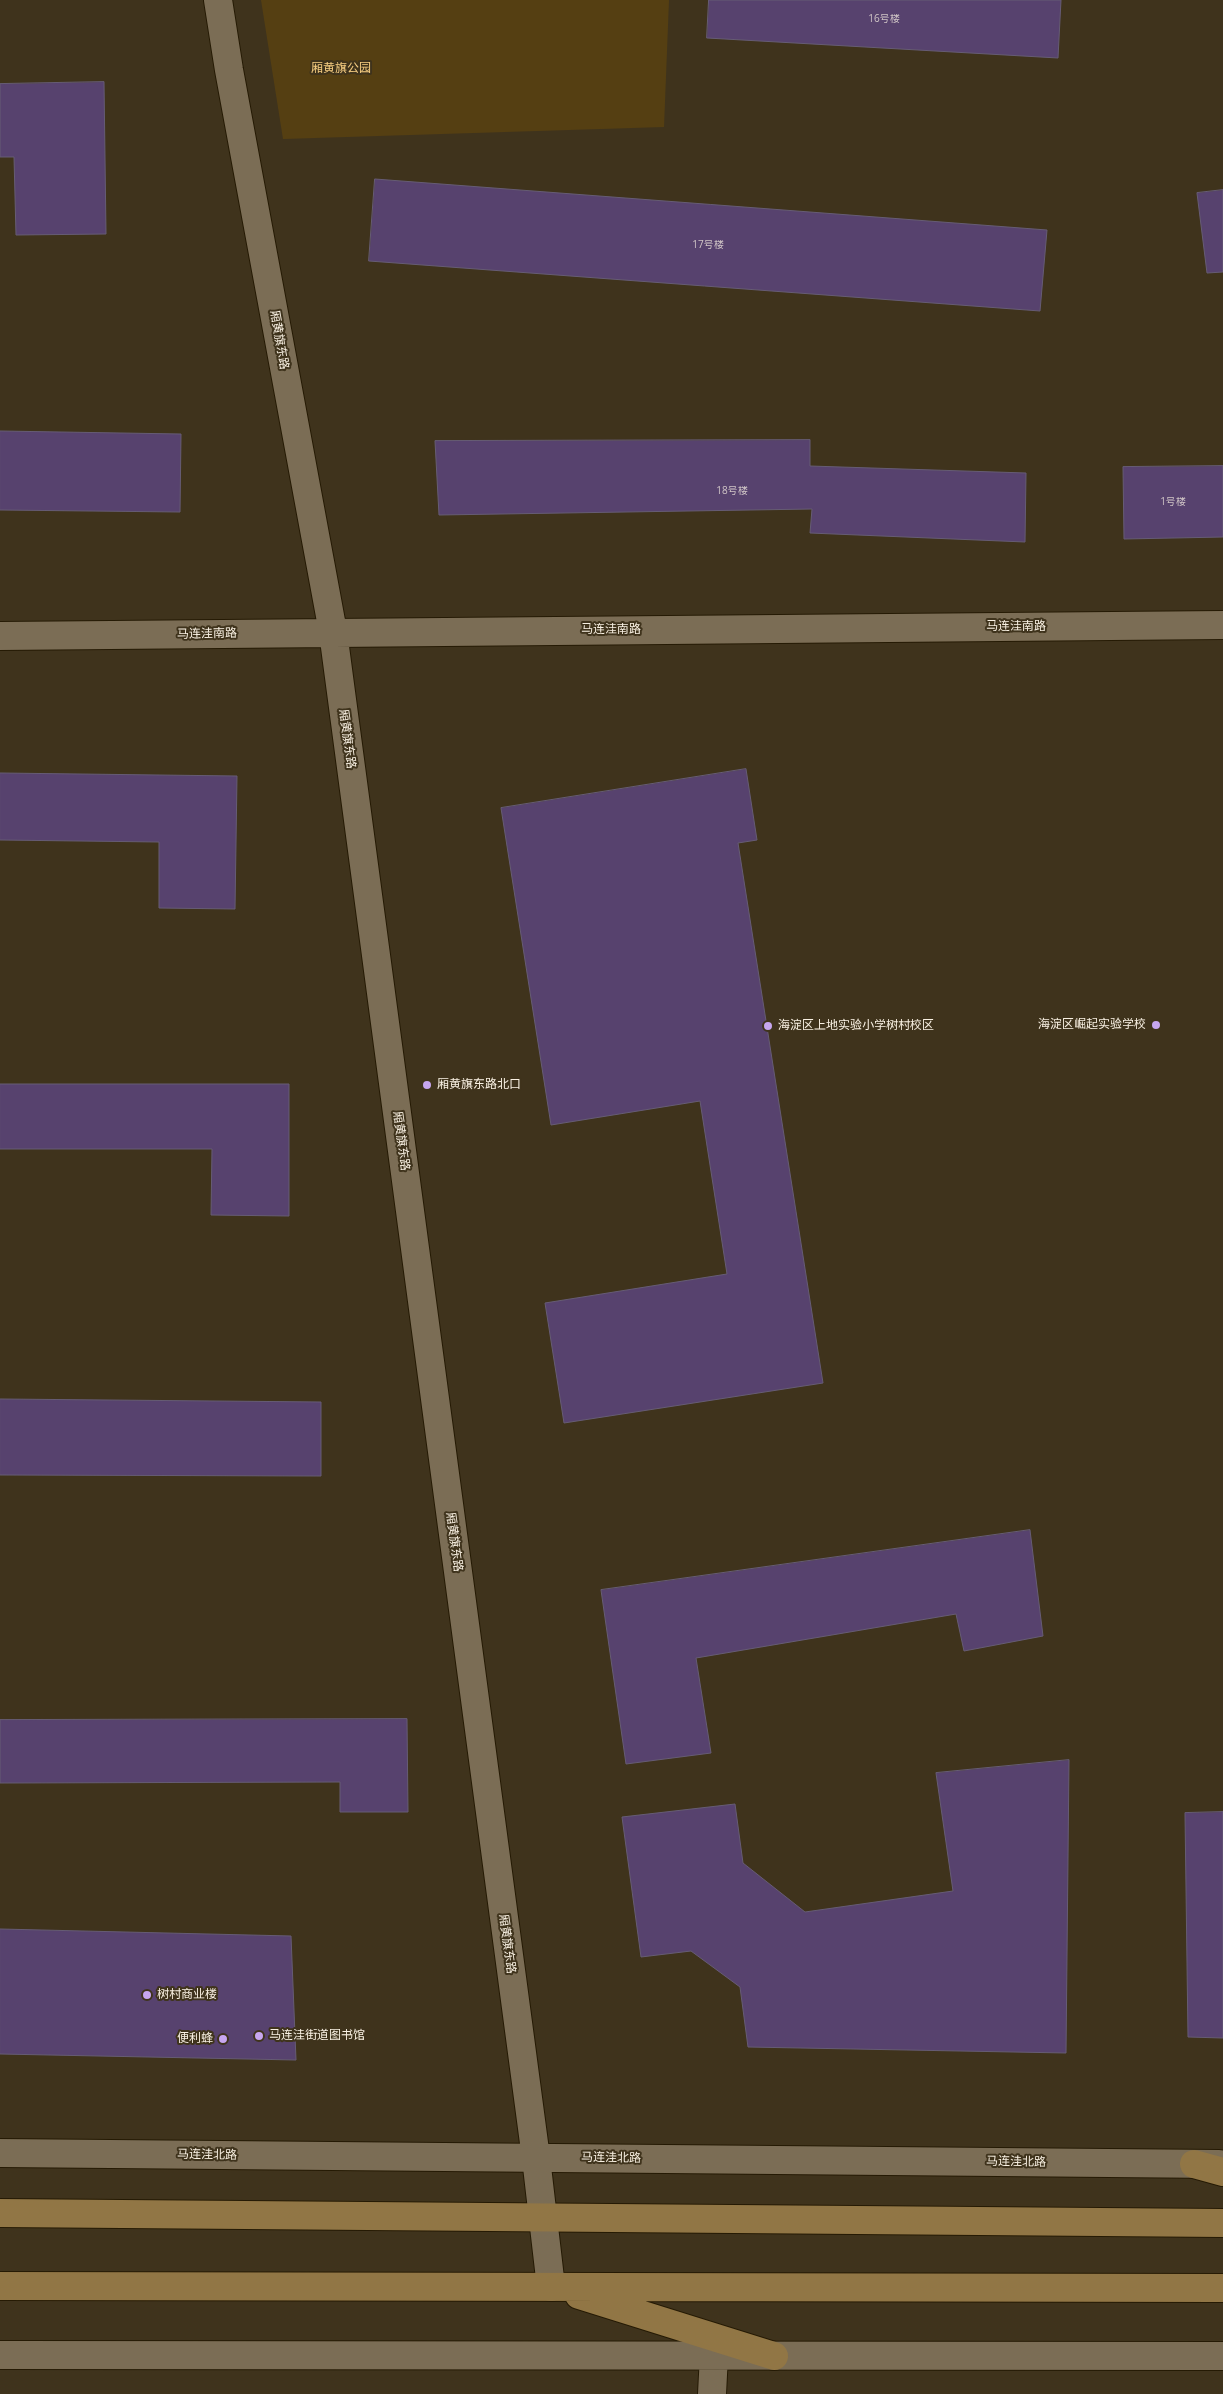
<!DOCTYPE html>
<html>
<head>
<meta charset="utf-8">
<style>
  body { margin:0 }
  canvas { display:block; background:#3f331c }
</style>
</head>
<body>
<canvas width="1223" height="2394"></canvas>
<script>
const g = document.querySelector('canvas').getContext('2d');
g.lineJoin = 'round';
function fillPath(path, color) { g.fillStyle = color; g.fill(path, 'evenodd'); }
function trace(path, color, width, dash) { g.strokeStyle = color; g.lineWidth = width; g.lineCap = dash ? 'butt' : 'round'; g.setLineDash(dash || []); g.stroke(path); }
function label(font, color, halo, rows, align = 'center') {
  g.font = font + ' "Open Sans","Noto Sans SC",sans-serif'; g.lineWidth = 4; g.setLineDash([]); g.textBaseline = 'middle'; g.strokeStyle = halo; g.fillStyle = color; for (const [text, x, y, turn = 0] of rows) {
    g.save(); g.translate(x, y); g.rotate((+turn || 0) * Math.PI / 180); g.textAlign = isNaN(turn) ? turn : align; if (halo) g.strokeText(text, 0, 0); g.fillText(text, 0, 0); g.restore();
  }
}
const green = new Path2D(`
  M 261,0 L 669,0 L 664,127 L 283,139 Z`);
const building = new Path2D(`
  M 709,0 L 1061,0 L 1058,58 L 707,38 Z
  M 104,82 L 106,234 L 16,235 L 14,157 L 0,157 L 0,84 Z
  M 375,179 L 1047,230 L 1040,311 L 369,261 Z
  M 1223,190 L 1223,272 L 1207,273 L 1197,193 Z
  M 0,431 L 181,434 L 180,512 L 0,510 Z
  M 810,440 L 810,466 L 1026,473 L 1025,542 L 810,533 L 812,509 L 439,515 L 435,441 Z
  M 1223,466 L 1223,537 L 1124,539 L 1123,467 Z
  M 746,769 L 757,840 L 738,843 L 823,1383 L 564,1423 L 545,1303 L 727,1274 L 700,1101 L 551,1125 L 501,808 Z
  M 0,773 L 237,776 L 235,909 L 159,908 L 159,842 L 0,840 Z
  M 0,1084 L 289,1084 L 289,1216 L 211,1215 L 212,1149 L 0,1149 Z
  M 0,1399 L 321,1402 L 321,1476 L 0,1475 Z
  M 1030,1530 L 1043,1636 L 964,1651 L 956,1614 L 696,1658 L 711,1753 L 626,1764 L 601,1590 Z
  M 407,1719 L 408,1812 L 340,1812 L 340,1782 L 0,1783 L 0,1720 Z
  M 1069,1760 L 1066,2053 L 748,2047 L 740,1987 L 691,1951 L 641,1957 L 622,1817 L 735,1804 L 743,1863 L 805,1912 L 953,1891 L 936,1773 Z
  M 1223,1812 L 1223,2038 L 1188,2037 L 1185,1813 Z
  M 0,1929 L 291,1936 L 296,2060 L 0,2054 Z`);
const minor = new Path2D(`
  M 218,0 L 229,70 L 333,632 L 536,2158 L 551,2287
  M 0,636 L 1223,625
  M 0,2153 L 1219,2164
  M 0,2355 L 1223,2356
  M 712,2394 L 714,2355`);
const major = new Path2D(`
  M 1194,2164 L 1223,2172
  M 0,2213 L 1223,2223
  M 0,2286 L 1223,2288
  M 579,2295 L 774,2356`);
const markers = [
  [1156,1025,5,"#c7a6ef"],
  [768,1026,5,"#c7a6ef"],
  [427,1085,5,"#c7a6ef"],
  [147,1995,5,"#c7a6ef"],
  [259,2036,5,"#c7a6ef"],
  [223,2039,5,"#c7a6ef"]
];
const numberNames = [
  ["16号楼",884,19],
  ["17号楼",708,245],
  ["18号楼",732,491],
  ["1号楼",1173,502]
];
const parkNames = [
  ["厢黄旗公园",341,69]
];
const streetNames = [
  ["厢黄旗东路",279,340,80],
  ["马连洼南路",1016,627],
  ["马连洼南路",611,630],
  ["马连洼南路",207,634,-1],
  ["厢黄旗东路",347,739,82],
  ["厢黄旗东路",401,1141,82],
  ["厢黄旗东路",454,1542,82],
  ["厢黄旗东路",507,1944,82],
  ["马连洼北路",207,2155,1],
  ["马连洼北路",611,2158,1],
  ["马连洼北路",1016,2162,1]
];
const poiNames = [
  ["海淀区崛起实验学校",1146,1025,"right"],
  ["海淀区上地实验小学树村校区",778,1026],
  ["厢黄旗东路北口",437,1085],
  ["树村商业楼",157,1995],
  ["马连洼街道图书馆",269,2036],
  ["便利蜂",213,2039,"right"]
];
fillPath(green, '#553f12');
fillPath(building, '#57426e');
trace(building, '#665c74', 1);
trace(minor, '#251a04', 30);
trace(major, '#251a04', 30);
trace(minor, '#7b6d55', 28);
trace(major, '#917645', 28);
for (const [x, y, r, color] of markers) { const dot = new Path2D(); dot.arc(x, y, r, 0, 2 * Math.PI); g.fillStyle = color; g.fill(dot); trace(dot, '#3f331c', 2); }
label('10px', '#d0c5c6', null, numberNames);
label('12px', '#f6cd81', '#3f331c', parkNames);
label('12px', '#f9f1e3', '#3f331c', streetNames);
label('12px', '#f9f1e3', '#3f331c', poiNames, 'left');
</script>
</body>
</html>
